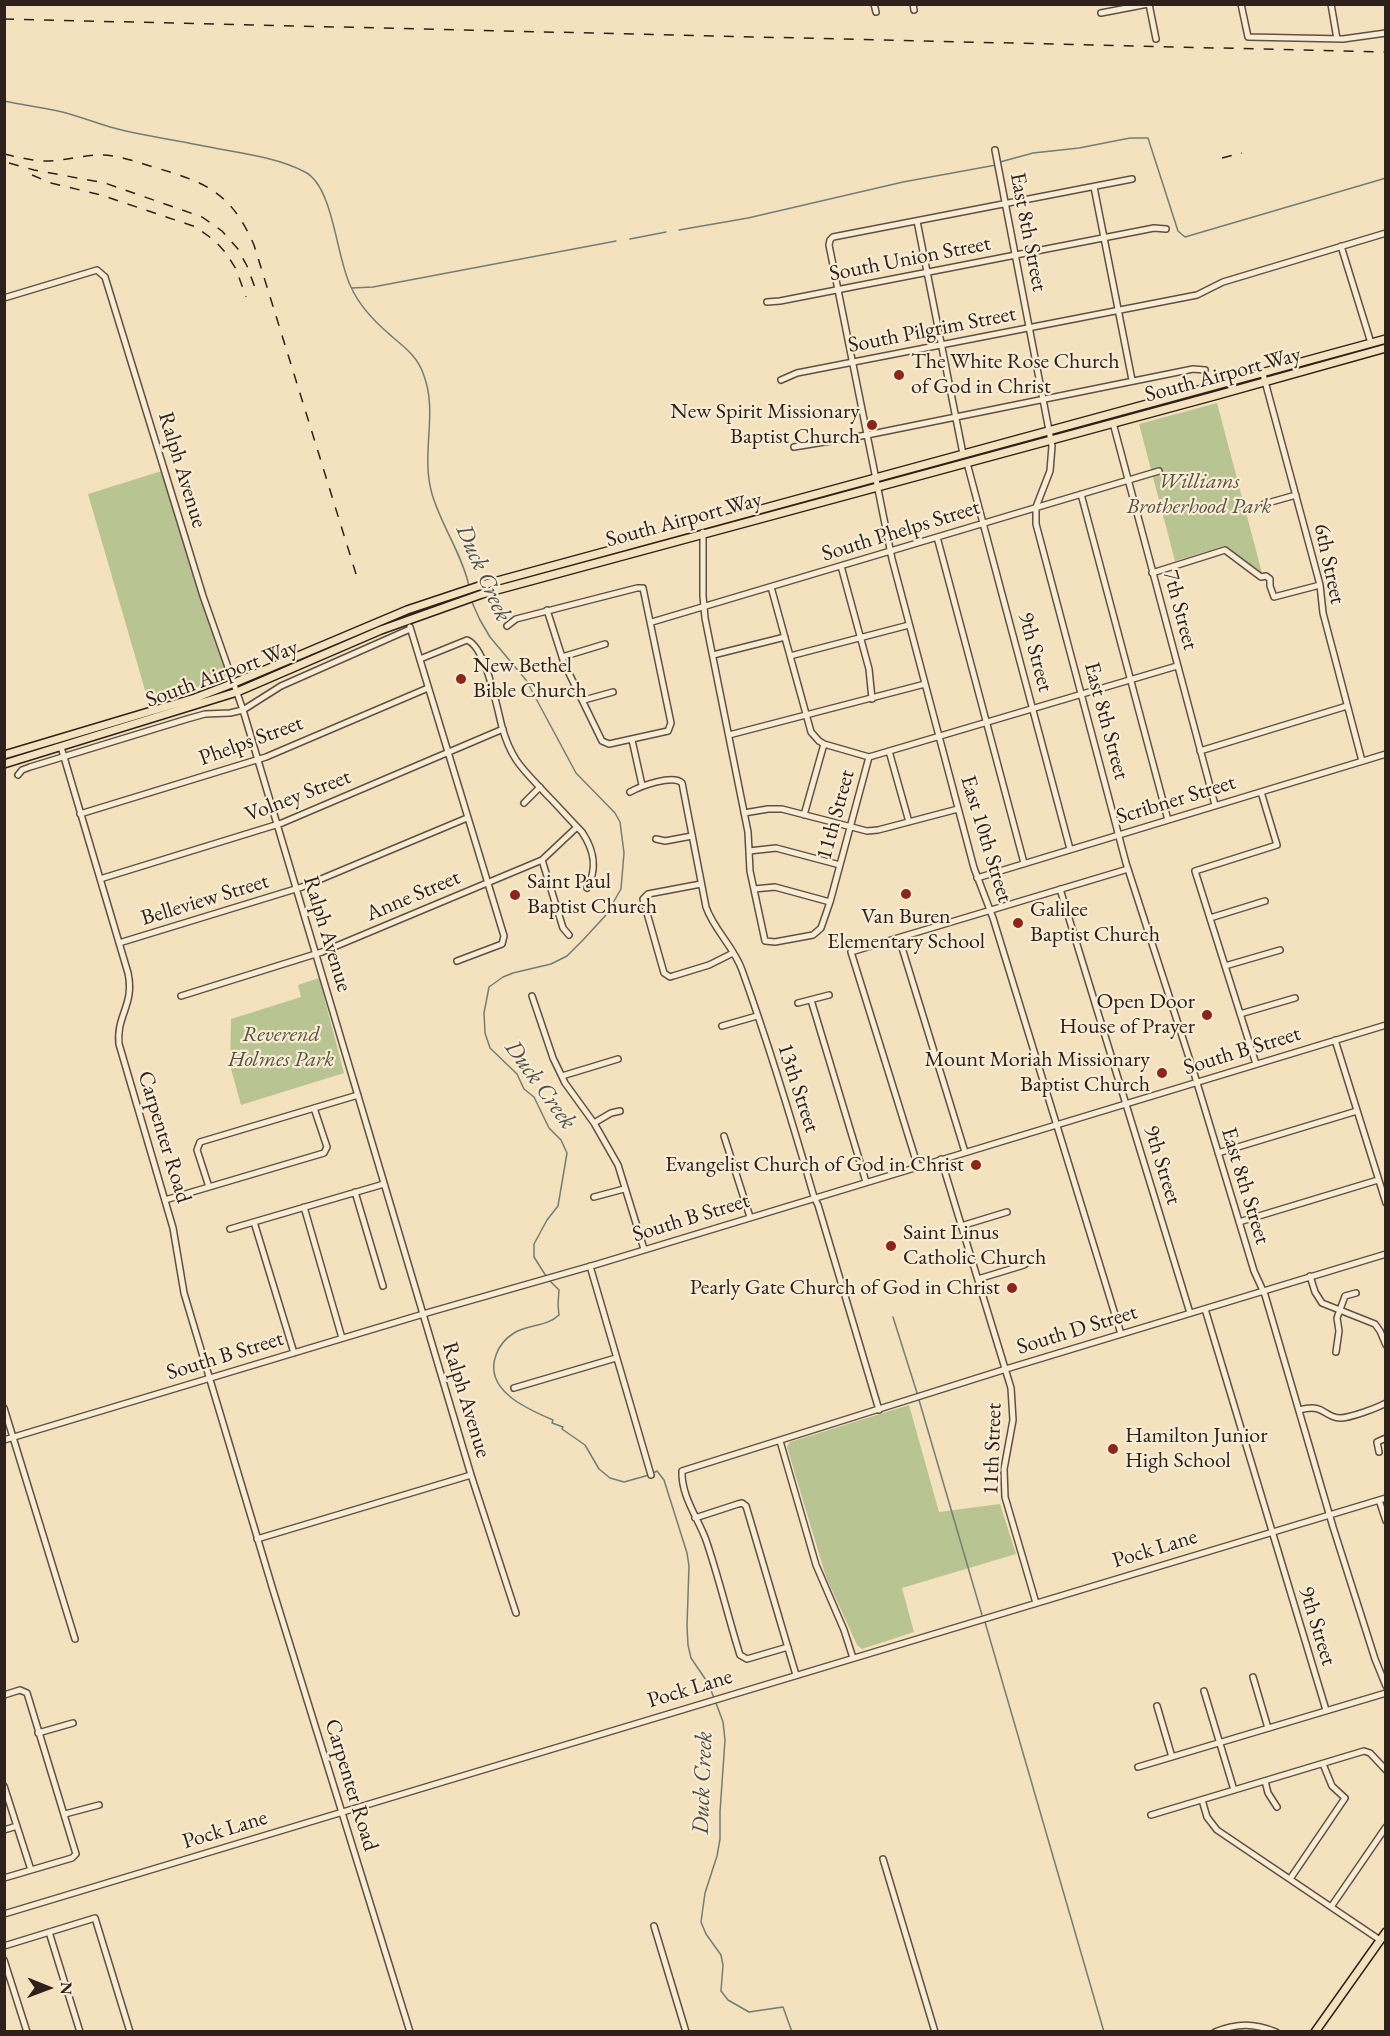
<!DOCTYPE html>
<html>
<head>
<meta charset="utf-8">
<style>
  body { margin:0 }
  #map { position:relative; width:1390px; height:2036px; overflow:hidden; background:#f4e2be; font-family:"EB Garamond",serif }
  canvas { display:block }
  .frame { position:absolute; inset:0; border:6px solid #2e201a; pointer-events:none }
  .north { position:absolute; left:18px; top:1958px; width:60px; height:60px; -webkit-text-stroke:4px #f8ecd5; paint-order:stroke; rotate:91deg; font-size:16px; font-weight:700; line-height:24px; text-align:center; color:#2e201a }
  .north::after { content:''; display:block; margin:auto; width:21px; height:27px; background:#2e201a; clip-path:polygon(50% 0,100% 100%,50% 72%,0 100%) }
</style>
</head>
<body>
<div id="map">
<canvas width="1390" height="2036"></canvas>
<div class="frame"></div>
<div class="north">N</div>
</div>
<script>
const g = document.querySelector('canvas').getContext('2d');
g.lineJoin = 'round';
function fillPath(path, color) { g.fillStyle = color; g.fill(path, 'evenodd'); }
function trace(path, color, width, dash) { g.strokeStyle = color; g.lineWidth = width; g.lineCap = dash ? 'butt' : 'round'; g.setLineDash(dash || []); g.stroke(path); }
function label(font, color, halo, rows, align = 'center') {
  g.font = font + ' "EB Garamond",serif'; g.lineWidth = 4.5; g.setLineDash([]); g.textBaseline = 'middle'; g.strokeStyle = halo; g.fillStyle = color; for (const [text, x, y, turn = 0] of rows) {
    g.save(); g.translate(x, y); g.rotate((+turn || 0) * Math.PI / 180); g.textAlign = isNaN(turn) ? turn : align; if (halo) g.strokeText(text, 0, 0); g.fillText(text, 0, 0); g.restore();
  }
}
const green = new Path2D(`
  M 1217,403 L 1262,573 L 1224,546 L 1175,561 L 1139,424 Z
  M 168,469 L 231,676 L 149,704 L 88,494 Z
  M 319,978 L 344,1073 L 241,1105 L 230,1065 L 231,1019 L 301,997 L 298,985 Z
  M 909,1405 L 939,1512 L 1000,1504 L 1016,1554 L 902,1588 L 914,1632 L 862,1649 L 857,1645 L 826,1577 L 787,1447 L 790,1442 Z`);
const stream = new Path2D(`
  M 4,101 C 22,105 40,107 58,111 C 76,115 93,122 110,127 C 139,135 170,139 199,145 C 232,152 275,156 305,172 C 334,187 336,258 351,287 C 359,305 373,320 388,333 C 402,346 416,354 423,373 C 439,413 420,452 432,494 C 441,525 462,554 469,586
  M 1000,162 L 1033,153 L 1079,148 L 1130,138 L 1148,138 L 1178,231 L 1185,237 L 1386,178
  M 679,230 L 748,218 L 903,182 L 996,165
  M 630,239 L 666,232
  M 352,288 L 373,287 L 616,241
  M 471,600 L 480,620 L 490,637 L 526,680 L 576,773 L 615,813 L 620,822 L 624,853 L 621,889 L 606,915 L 583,940 L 567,956 L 551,964 L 513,973 L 503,977 L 489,987 L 484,1013 L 485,1033 L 490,1048 L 517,1074 L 524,1089 L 534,1097 L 549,1128 L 561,1140 L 567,1153 L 558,1206 L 547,1220 L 534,1244 L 534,1257 L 546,1276
  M 549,1280 L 559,1290 L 558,1305 L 559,1315 C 547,1327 528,1324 514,1333 C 506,1338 499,1346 496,1355 C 483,1390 527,1409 553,1420 L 552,1423 L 563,1427 L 562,1429 L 585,1445 L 599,1469 L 610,1478 L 624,1482 L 649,1475
  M 893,1317 L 918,1396
  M 919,1400 L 982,1615
  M 653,1473 L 657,1471 L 664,1480 L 687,1553 L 689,1566 L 687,1626 L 688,1645 L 691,1658 L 708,1683 L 714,1698
  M 985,1622 L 1104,2032
  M 716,1703 L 723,1722 L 725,1740 L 720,1812 L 720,1839 L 717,1856 L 705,1893 L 701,1922 L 706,1934 L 721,1955 L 723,1965 L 721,1991 L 728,2000 L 749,2012 L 783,2007 L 792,2032`);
const minor = new Path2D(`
  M 874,4 L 876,12
  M 913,4 L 914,10
  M 1149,4 L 1156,39
  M 1241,4 L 1248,37 L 1343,39 L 1386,33
  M 1331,4 L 1337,39
  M 1101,13 L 1148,4
  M 995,150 L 1052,446 L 1050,471 L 1036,507 L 1036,524 L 1126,863 L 1194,1073 L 1254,1271 L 1265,1295 L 1333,1527 L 1375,1659 L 1386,1686
  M 1094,187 L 1132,380
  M 917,221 L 963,454
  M 1341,246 L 1371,343
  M 4,298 L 97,270 L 105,277 L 203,596 L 243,710 L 471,1475 L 516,1613
  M 767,302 L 780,301 L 1154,228 L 1166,229
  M 1263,374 L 1320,585 L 1323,613 L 1362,761
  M 781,380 L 797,373 L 1197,295 L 1223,282 L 1386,233
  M 1113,423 L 1215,805
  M 794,447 L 867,435 L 1193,369 L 1205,370
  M 967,463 L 1070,849
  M 1081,494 L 1168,820
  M 1264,504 L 1296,495
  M 703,532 L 703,596 L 705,618 L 748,832 L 750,871 L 765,941 L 775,942 L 813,935 L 821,928 L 830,902 L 869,757
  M 937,537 L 1024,863
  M 841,566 L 869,669 L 872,699
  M 1152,573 L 1225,550 L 1261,577 L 1266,576 L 1270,579 L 1270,586 L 1274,597 L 1320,585
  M 771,587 L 811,732 L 819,741 L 824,744 L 869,757
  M 652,622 L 1159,471
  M 507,626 L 516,619 L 637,588 L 643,588 L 671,723 L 668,731 L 609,744 L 602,741 L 564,663 L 547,610
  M 410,627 L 504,936 L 502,944 L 457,961
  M 713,655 L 785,637
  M 790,656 L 909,625
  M 562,657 L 605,644
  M 420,659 L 467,640 C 486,647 497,708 502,727 C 512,762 524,770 547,795 C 559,807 570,820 582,832 C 594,850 598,868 587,888
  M 584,700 L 613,692
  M 729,735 L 925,684
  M 632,740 L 642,785
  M 61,747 L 128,973 C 135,1005 116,1015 119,1044 L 173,1228 L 184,1293 L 273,1590 L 410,2032
  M 889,751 L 909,822
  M 1200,751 L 1347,706
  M 869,757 L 1177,666
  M 18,775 L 22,770 L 30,767 L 187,719 L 205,714 L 230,713 L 243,710 L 281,686 L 410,629
  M 630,792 C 641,786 673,774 682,783 L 706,907 C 714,930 734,947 742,970 C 769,1045 792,1121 814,1197 L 818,1205 L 879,1410
  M 524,803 L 540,787
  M 744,813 L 768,809 L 782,809 L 867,831 L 878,830 L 958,809
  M 80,814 L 266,757 L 428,688
  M 804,815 L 824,744
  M 656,839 L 665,841 L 692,836
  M 749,851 L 776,848 L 840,865
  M 542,860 L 563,928 L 569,935
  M 977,878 L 1386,754
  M 100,879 L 282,823 L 503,729
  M 701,884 L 648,894 L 643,899 L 664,973 L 670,977 L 673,976 L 709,965 L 733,953
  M 754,889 L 775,887 L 830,902
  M 1060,889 L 1190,1313
  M 1210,918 L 1265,901
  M 899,938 L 965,1152
  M 119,943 L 302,887 L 467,818
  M 1225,966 L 1280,950
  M 181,996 L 322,952 L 542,860 L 577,827
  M 532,996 L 553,1058 L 565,1083 L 594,1123 L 618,1165 L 644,1249
  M 811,1000 L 866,1182
  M 798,1003 L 829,995
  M 1240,1014 L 1295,998
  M 722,1026 L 757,1016
  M 1335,1040 L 1386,1203
  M 1256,1064 L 1195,871 L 1277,845 L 1261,792
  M 562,1076 L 618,1059
  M 594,1123 L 611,1113 L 620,1111
  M 724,1136 L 750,1217
  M 1218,1153 L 1357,1111
  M 941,1159 L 1011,1388 L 1013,1420 L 1004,1469 L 1005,1497 L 1036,1603
  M 918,1167 L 851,952 L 1128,869
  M 209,1187 L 197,1150 L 200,1142 L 358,1095
  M 355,1192 L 383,1286
  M 594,1197 L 624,1189
  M 165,1200 L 324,1153 L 327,1147 L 314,1108
  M 304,1207 L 342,1338
  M 254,1222 L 294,1353
  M 1239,1222 L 1378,1180
  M 961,1226 L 1007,1212
  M 230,1229 L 384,1184
  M 590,1266 L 651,1475
  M 1310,1276 L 1315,1292 L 1322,1303 L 1375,1324 L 1380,1331 L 1386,1345
  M 978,1279 L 1024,1265 L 1035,1257
  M 1205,1309 L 1326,1710
  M 1121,1334 L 993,918 L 974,868 L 892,559 L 829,245 L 830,240 L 833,237 L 1132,179
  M 1336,1352 L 1339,1331 L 1337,1318 L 1345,1296 L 1356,1293
  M 514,1388 L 616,1358
  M 4,1408 L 75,1639
  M 1299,1410 C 1326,1403 1322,1417 1340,1418 C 1350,1418 1377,1408 1386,1403
  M 4,1440 L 430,1312 L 598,1264 L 1386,1025
  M 780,1441 L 816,1565 L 844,1630 L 853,1658
  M 1379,1452 L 1377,1442 L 1386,1438
  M 1379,1500 L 1386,1521
  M 695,1518 L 738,1504 L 742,1503 L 746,1506 L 796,1675
  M 257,1539 L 471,1475
  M 788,1647 L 747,1659 L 740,1655 C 728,1617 719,1578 706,1540 C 698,1518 681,1496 682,1471 L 1006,1369 L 1386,1254
  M 1253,1677 L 1268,1728
  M 1204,1691 L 1234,1790
  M 4,1695 L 20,1690 L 27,1693 L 76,1854 L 72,1858 L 4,1878
  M 1157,1706 L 1172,1757
  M 38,1733 L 73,1723
  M 1138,1767 L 1386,1693
  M 1265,1781 L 1268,1793 L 1277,1807
  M 4,1786 L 31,1870
  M 1202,1800 L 1207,1817 L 1217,1830 L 1380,1940
  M 65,1814 L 99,1805
  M 1151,1815 L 1364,1751 L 1370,1753 L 1386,1770
  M 4,1830 L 17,1826
  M 883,1859 L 935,2032
  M 1290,1879 L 1345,1798 L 1332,1786 L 1323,1764
  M 1331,1907 L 1386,1827
  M 4,1914 L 1386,1498
  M 654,1926 L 686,2032
  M 49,1932 L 80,2032
  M 4,1946 L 95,1918 L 130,2032
  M 4,1960 L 27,2032
  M 1215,2032 C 1237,2023 1254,2023 1276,2032`);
const major = new Path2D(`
  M 4,755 L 195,698 L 234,683 L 407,610 L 479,586 L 1386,339
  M 4,764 L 237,692 L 381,630 L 482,594 L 1214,396 L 1386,348
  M 1315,2032 L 1386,1932`);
const rail = new Path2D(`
  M 4,19 L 1386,52
  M 4,154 C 18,157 32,161 45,161 C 64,161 82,155 100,155 C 117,155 134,161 150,166 C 204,182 230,190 254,245 L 356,574
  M 1222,158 L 1242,153
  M 9,163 L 34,170 L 105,183 L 202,217 L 222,231 L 238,249 L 247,266 L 257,293
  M 32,175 L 51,183 L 101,195 L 196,227 L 215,241 L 226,253 L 236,269 L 246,297`);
const markers = [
  [899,375,6,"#8f2418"],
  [872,425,6,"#8f2418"],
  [461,679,6,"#8f2418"],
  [906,894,6,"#8f2418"],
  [515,895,6,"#8f2418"],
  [1018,923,6,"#8f2418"],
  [1207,1015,6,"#8f2418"],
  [1162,1073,6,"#8f2418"],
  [976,1165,6,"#8f2418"],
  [891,1246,6,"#8f2418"],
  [1012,1288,6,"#8f2418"],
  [1113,1449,6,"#8f2418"]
];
const streetNames = [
  ["East 8th Street",1028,232,79],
  ["South Union Street",910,259,-11],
  ["South Pilgrim Street",932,330,-11],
  ["South Airport Way",1223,375,-15],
  ["Ralph Avenue",182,470,73],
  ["South Airport Way",684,520,-15],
  ["South Phelps Street",901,531,-17],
  ["6th Street",1329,564,78],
  ["7th Street",1180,610,75],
  ["9th Street",1035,652,75],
  ["South Airport Way",222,674,-20],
  ["East 8th Street",1106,721,75],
  ["Phelps Street",251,741,-20],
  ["Volney Street",298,796,-21],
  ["Scribner Street",1176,800,-17],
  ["11th Street",836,815,-75],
  ["East 10th Street",986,839,73],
  ["Anne Street",413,896,-23],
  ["Belleview Street",205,900,-17],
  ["Ralph Avenue",327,934,73],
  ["South B Street",1242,1051,-17],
  ["13th Street",798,1088,72],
  ["Carpenter Road",164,1137,73],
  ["9th Street",1162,1165,73],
  ["East 8th Street",1245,1186,73],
  ["South B Street",691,1218,-17],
  ["South D Street",1077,1330,-17],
  ["South B Street",225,1356,-17],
  ["Ralph Avenue",466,1400,73],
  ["11th Street",993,1449,-88],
  ["Pock Lane",1155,1549,-17],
  ["9th Street",1317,1626,73],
  ["Pock Lane",690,1689,-17],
  ["Carpenter Road",351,1785,73],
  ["Pock Lane",225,1830,-17]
];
const poiNames = [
  ["The White Rose Church",911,362],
  ["of God in Christ",911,387],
  ["New Spirit Missionary",860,412,"right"],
  ["Baptist Church",860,437,"right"],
  ["New Bethel",473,666],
  ["Bible Church",473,691],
  ["Saint Paul",527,882],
  ["Baptist Church",527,907],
  ["Galilee",1030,910],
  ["Baptist Church",1030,935],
  ["Van Buren",906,917,"center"],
  ["Elementary School",906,942,"center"],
  ["Open Door",1195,1002,"right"],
  ["House of Prayer",1195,1027,"right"],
  ["Mount Moriah Missionary",1150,1060,"right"],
  ["Baptist Church",1150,1085,"right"],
  ["Evangelist Church of God in Christ",964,1165,"right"],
  ["Saint Linus",903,1233],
  ["Catholic Church",903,1258],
  ["Pearly Gate Church of God in Christ",1000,1288,"right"],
  ["Hamilton Junior",1125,1436],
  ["High School",1125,1461]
];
const parkNames = [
  ["Williams",1199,482],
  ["Brotherhood Park",1199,507],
  ["Reverend",281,1035],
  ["Holmes Park",281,1060]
];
const waterNames = [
  ["Duck Creek",483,573,66],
  ["Duck Creek",540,1085,54],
  ["Duck Creek",703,1783,-88]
];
fillPath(green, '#b9c493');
trace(stream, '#707e78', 1.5);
trace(minor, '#605043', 8);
trace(major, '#2e201a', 10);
trace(minor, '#f8ecd5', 5);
trace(major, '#f4e2be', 7);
trace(rail, '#2e201a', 1.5, [10, 10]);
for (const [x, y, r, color] of markers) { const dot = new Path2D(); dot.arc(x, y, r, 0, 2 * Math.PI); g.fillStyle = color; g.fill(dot); trace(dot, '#f8ecd5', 2); }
label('22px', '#2e201a', '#f8ecd5', streetNames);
label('22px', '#2e201a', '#f8ecd5', poiNames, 'left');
label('italic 22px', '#58513e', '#f8ecd5', parkNames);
label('italic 24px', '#4f4f49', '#f8ecd5', waterNames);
</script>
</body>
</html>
